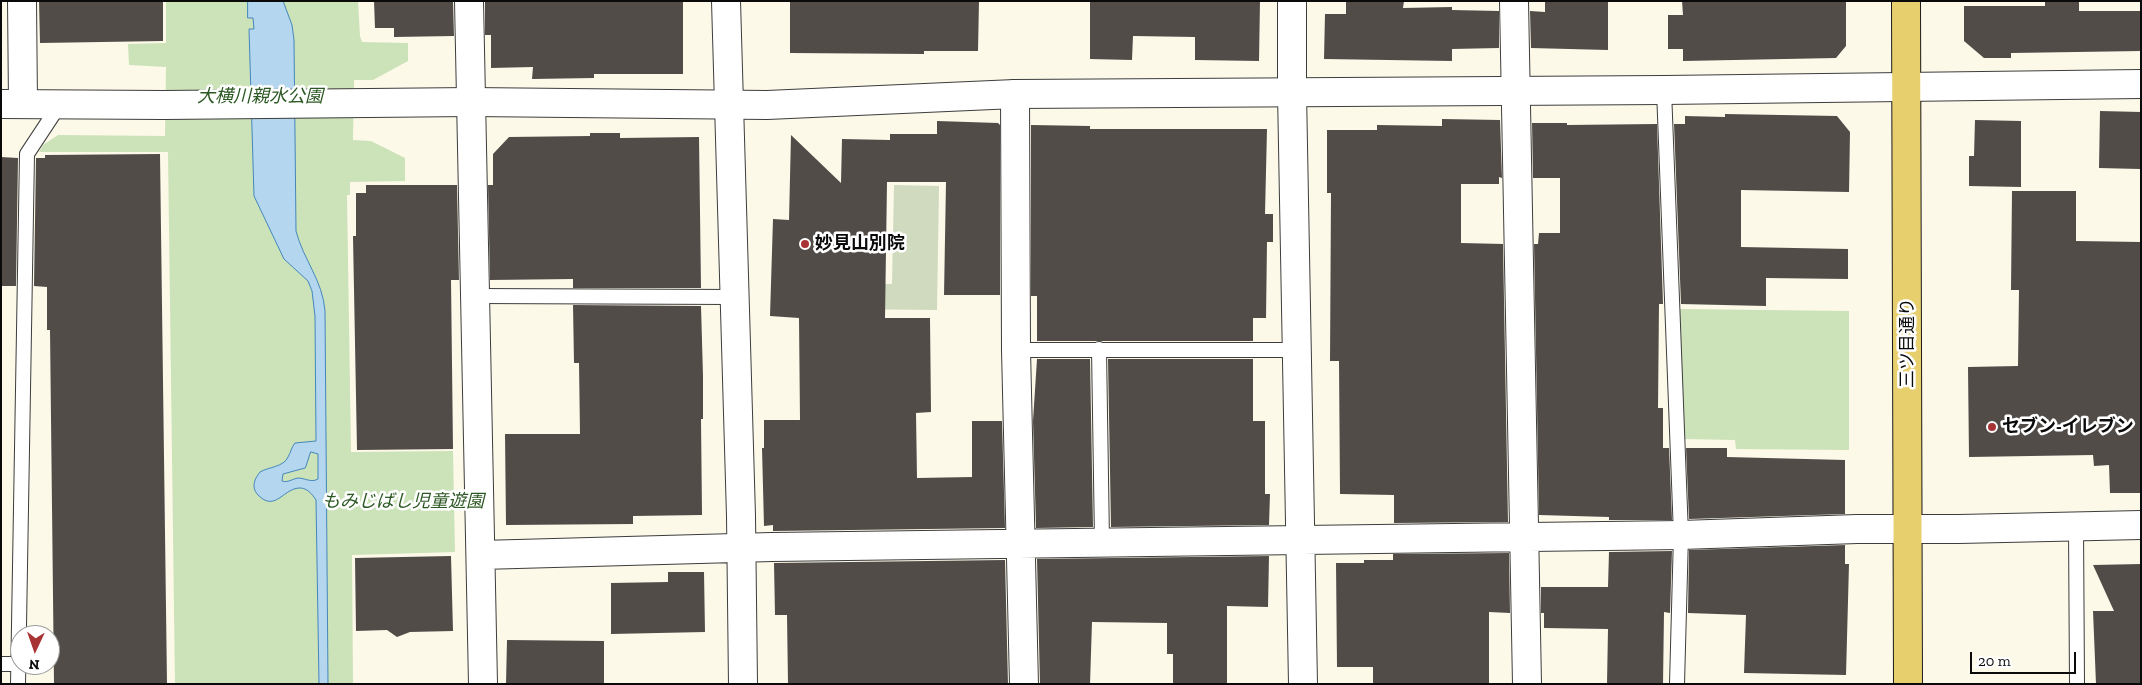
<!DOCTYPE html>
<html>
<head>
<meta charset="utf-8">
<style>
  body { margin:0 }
  #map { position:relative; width:2142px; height:685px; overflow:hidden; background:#fcf9e9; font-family:"Zilla Slab",serif }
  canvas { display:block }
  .frame { position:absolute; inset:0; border:2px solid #0a0a0a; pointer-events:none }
  .north { position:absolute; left:10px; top:625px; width:50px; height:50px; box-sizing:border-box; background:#fff; border:1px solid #9d9d9d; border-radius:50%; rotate:183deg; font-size:14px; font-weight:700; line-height:20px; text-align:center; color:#0a0a0a }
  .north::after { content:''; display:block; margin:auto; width:18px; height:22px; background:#a83334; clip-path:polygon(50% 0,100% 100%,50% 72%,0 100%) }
  .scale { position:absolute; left:1970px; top:652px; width:106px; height:22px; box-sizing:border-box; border:2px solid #0a0a0a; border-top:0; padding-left:6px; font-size:15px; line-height:18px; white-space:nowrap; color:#0a0a0a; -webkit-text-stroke:4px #fff; paint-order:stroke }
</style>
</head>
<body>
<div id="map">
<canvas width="2142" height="685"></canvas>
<div class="frame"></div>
<div class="north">N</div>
<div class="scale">20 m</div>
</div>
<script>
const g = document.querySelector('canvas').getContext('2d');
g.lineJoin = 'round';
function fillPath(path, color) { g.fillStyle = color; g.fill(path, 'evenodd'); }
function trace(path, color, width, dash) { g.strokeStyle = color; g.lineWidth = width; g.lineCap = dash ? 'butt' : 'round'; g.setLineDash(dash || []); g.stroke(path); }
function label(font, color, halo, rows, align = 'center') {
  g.font = font + ' "Zilla Slab","Noto Sans JP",serif'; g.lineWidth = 5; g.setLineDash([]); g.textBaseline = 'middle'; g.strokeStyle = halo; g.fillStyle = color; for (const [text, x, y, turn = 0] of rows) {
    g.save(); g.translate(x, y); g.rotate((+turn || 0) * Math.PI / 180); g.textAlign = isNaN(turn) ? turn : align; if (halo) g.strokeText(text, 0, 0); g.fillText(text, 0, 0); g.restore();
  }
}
const green = new Path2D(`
  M 166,1 L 358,1 L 360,36 L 362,42 L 408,43 L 408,61 L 373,80 L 354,80 L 353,140 L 371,141 L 405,158 L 405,181 L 350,182 L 350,195 L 347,195 L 351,452 L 453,451 L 455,552 L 352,555 L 353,684 L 175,684 L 168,152 L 39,152 L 43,145 L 58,135 L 165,136 L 166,67 L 129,65 L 128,44 L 166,43 Z
  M 1679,309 L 1849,311 L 1849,450 L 1736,449 L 1735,440 L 1683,439 Z`);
const cemetery = new Path2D(`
  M 894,185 L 939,186 L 937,310 L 835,309 L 836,283 L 892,284 Z`);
const water = new Path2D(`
  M 248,1 L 283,1 L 292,25 L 294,40 L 296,231 C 303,259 323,281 325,311 L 328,684 L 319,684 L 316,500 C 312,494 308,489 301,488 C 284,487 276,512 259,496 C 256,493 254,490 254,486 C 254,480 257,476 260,472 C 268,467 284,467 288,457 C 291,452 291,448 295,443 L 316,441 L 315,316 L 312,291 L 308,281 L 284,259 L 254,196 L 249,29 L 254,29 L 253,18 L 248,18 ZM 311,452 L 318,454 L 318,479 C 311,483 305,478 298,478 C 292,479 288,483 282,481 L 283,474 L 305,468 Z`);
const building = new Path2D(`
  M 39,1 L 163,1 L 163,41 L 40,43 Z
  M 374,1 L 453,1 L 454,36 L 394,37 L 394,28 L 375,28 Z
  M 485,1 L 683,1 L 683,74 L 594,74 L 594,78 L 532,79 L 533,67 L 491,68 L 491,35 L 485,35 Z
  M 790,1 L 979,1 L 978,51 L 924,51 L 924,54 L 790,53 Z
  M 1090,1 L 1260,1 L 1259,61 L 1195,60 L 1195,37 L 1133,36 L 1132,60 L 1090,59 Z
  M 1346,1 L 1404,1 L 1403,8 L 1452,7 L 1452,10 L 1499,11 L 1499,48 L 1452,49 L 1452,61 L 1324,59 L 1325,14 L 1346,14 Z
  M 1545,1 L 1608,1 L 1608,50 L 1531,48 L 1530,11 L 1545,12 Z
  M 1682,1 L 1846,1 L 1846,46 L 1836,58 L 1683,61 L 1683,49 L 1668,49 L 1668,15 L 1683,15 Z
  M 2045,1 L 2079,1 L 2079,11 L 2141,11 L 2141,51 L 2011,53 L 2011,58 L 1984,58 L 1964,41 L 1964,6 L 2045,6 Z
  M 2100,111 L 2141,112 L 2140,169 L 2099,168 Z
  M 1725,114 L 1837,116 L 1850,132 L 1849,192 L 1741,190 L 1741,247 L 1848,249 L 1848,279 L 1766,278 L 1766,306 L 1681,304 L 1674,124 L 1685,124 L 1685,116 L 1725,117 Z
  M 1442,119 L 1500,120 L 1502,178 L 1499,177 L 1499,184 L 1461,184 L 1461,243 L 1503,244 L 1508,522 L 1394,523 L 1394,495 L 1340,494 L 1339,361 L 1330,361 L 1331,193 L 1327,193 L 1327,130 L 1377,130 L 1377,125 L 1442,126 Z
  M 1975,120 L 2021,121 L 2021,187 L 1969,186 L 1969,156 L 1974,156 Z
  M 937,121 L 998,123 L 1000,125 L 1000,295 L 944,295 L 946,182 L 887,182 L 885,318 L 930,318 L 931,412 L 916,413 L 917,478 L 972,477 L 972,421 L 1002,421 L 1005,528 L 773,531 L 773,525 L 764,526 L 762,448 L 764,448 L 764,420 L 800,420 L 799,318 L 770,316 L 773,219 L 789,220 L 791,135 L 841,183 L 842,139 L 890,140 L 890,134 L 937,134 Z
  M 1532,123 L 1567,123 L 1567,125 L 1657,124 L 1663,304 L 1659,304 L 1658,408 L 1663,408 L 1663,448 L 1669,448 L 1672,520 L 1609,520 L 1609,517 L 1539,515 L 1534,244 L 1538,244 L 1539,233 L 1560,233 L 1560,178 L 1533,178 Z
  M 1031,125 L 1090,126 L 1090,129 L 1267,129 L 1265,214 L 1273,214 L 1273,242 L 1267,242 L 1266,318 L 1253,318 L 1253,341 L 1037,341 L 1037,296 L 1031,296 Z
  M 590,133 L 620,133 L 620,138 L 699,137 L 701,288 L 573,288 L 573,279 L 490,280 L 488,185 L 493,185 L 493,154 L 509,137 L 590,136 Z
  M 160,154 L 167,684 L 54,684 L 50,330 L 47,330 L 47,287 L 34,286 L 36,158 L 45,158 L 45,155 Z
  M 1,157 L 18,158 L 16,286 L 1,286 Z
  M 366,185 L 457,185 L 459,280 L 451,280 L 453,449 L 357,450 L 353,236 L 356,236 L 356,193 L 366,193 Z
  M 2012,191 L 2076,191 L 2076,241 L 2141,242 L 2141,493 L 2110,493 L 2109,465 L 2094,466 L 2093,455 L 1969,457 L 1968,367 L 2018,366 L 2019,290 L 2011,290 Z
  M 573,305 L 701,306 L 703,376 L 703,419 L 701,419 L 702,515 L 633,516 L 633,524 L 506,525 L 505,434 L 580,434 L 579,363 L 574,363 Z
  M 1037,359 L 1090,359 L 1093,527 L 1036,528 L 1033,421 Z
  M 1108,359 L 1253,359 L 1253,421 L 1265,421 L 1265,494 L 1270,494 L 1269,525 L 1111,527 Z
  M 1686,448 L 1727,448 L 1727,457 L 1845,460 L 1845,514 L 1689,519 Z
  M 1845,545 L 1845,564 L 1849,564 L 1846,675 L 1744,673 L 1746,615 L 1688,613 L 1689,550 Z
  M 1672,551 L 1670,613 L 1664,612 L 1663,684 L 1607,684 L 1608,629 L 1544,628 L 1544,613 L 1541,613 L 1541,587 L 1608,587 L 1609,552 Z
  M 1509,553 L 1510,613 L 1489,612 L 1489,684 L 1373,684 L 1373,667 L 1337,667 L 1336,563 L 1364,563 L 1364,560 L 1393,560 L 1393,554 Z
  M 451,556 L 453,631 L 410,632 L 397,637 L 387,630 L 356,631 L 355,558 Z
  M 1269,556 L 1268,607 L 1227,606 L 1227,684 L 1173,684 L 1173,654 L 1167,654 L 1167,623 L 1092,622 L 1090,684 L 1040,684 L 1037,559 Z
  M 1005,560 L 1008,684 L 788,684 L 787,615 L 775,615 L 774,563 Z
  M 2141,564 L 2141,684 L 2096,684 L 2093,611 L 2114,611 L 2093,565 Z
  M 668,572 L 704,572 L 705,632 L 611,634 L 611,583 L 668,582 Z
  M 507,640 L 604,641 L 604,684 L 506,684 Z`);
const service = new Path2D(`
  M 1664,90 L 1681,535 L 1677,684
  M 475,296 L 733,297
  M 1099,349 L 1102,541
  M 1016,350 L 1297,350
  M 2076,527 L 2077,684
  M 1,664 L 17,664
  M 18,684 L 27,154 L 60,104`);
const minor = new Path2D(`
  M 22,1 L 23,103
  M 469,1 L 483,684
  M 726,1 L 741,516 L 743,684
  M 1292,1 L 1292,92 L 1303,684
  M 1514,1 L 1527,684
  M 1015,94 L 1016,350 L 1024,684
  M 481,555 L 772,547 L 1681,535 L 1857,529 L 1959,529 L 2141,525`);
const tertiary = new Path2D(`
  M 1,104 L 164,105 L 471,102 L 767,105 L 1015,94 L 1664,90 L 2141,84`);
const primary = new Path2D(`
  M 1906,1 L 1908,684`);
const markers = [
  [805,244,5,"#a83334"],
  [1992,427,5,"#a83334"]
];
const parkNames = [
  ["大横川親水公園",260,97],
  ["もみじばし児童遊園",403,502]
];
const poiNames = [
  ["妙見山別院",815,244],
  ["セブン-イレブン",2002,427]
];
const streetNames = [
  ["三ツ目通り",1908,343,-90]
];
fillPath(green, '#cce2b8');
fillPath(cemetery, '#d0dabe');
fillPath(water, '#b4d6ee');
trace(water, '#4487bc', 1);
fillPath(building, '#514c48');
trace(service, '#3d3d3d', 16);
trace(minor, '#3d3d3d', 30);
trace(tertiary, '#3d3d3d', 30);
trace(primary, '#1b1b1b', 30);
trace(service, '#fff', 14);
trace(minor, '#fff', 28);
trace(tertiary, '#fff', 28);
trace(primary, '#e8cf6e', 28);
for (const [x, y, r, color] of markers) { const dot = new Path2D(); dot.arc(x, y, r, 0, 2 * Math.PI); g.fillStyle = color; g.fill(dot); trace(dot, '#fff', 2); }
label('italic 18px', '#2c5823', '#fff', parkNames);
label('bold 18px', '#0a0a0a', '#fff', poiNames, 'left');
label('18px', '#0a0a0a', '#fff', streetNames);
</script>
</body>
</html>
